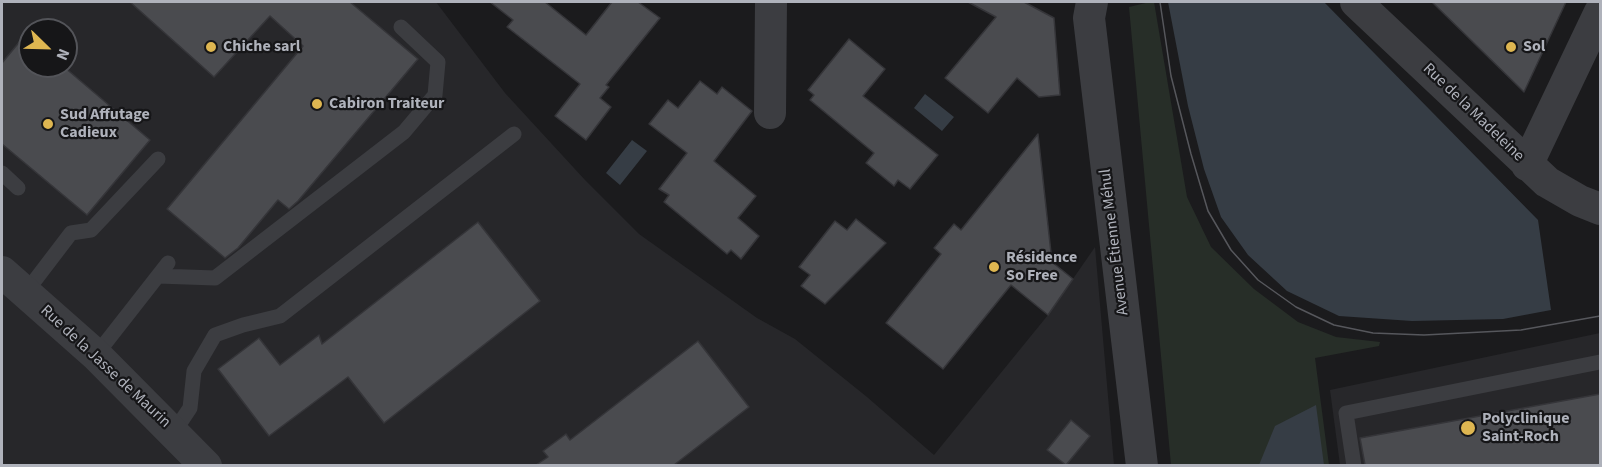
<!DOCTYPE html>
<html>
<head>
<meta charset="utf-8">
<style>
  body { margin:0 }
  #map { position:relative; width:1602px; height:467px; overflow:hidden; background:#1b1b1d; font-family:"Source Sans 3",sans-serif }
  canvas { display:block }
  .frame { position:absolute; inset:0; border:3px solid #afb2bb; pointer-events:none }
  .north { position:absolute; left:18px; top:18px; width:60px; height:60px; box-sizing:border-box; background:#161618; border:2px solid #535459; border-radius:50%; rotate:113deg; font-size:16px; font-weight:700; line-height:24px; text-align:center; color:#afb2bb }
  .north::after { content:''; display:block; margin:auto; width:21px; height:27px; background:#deb651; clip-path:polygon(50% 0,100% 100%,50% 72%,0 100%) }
</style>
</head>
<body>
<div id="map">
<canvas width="1602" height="467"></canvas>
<div class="frame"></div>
<div class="north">N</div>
</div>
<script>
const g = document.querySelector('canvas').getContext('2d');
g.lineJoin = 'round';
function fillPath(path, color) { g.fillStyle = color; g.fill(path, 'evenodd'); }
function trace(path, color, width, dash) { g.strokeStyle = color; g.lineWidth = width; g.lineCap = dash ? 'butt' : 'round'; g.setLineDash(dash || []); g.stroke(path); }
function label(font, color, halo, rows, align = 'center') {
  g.font = font + ' "Source Sans 3",sans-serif'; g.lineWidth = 4.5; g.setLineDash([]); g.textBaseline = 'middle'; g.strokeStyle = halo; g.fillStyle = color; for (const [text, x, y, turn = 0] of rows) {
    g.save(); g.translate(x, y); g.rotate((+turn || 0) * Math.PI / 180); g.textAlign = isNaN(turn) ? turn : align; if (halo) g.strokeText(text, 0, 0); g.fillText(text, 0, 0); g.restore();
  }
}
const built = new Path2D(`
  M 2,2 L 436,2 L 505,93 L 585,180 L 639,234 L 757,318 L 795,339 L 867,397 L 934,455 L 1048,315 L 1095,247 L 1114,465 L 2,465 ZM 30,30 L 66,30 L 66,66 L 30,66 Z
  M 1600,333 L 1600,465 L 1340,465 L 1330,390 Z`);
const green = new Path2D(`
  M 1150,2 L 1154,2 L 1187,197 L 1211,247 L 1254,289 L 1298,322 L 1336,337 L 1380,342 L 1379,346 L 1315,358 L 1329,465 L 1171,465 L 1129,7 Z`);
const water = new Path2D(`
  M 1168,2 L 1324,2 L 1538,220 L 1551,310 L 1503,319 L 1412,321 L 1339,316 L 1287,291 L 1248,255 L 1221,217 L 1204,169 L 1188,106 Z
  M 925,94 L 954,117 L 942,131 L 914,108 Z
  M 632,140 L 647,151 L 620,185 L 606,173 Z
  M 1316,405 L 1324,465 L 1259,465 L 1275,426 Z`);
const building = new Path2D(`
  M 130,2 L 350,2 L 418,59 L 298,201 L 289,209 L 278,200 L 238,248 L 225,258 L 167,209 L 303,46 L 270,16 L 214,77 Z
  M 490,2 L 545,2 L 586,35 L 612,2 L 638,2 L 660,18 L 606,85 L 609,87 L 600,98 L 611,107 L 586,140 L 555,116 L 580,84 L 507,27 L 513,20 Z
  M 968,2 L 1024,2 L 1054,18 L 1060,95 L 1039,97 L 1017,78 L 988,113 L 945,78 L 996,17 Z
  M 1432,2 L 1566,2 L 1524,92 Z
  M 30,29 L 30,66 L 63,66 L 150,140 L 87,215 L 2,144 L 2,63 Z
  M 849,39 L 885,69 L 863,96 L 938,155 L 910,189 L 898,180 L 894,186 L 866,163 L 874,153 L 810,100 L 814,95 L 808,90 Z
  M 700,81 L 717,94 L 722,87 L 752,111 L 714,161 L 756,196 L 738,218 L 759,236 L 741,259 L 731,250 L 727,254 L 664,202 L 669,195 L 659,189 L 687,153 L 649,124 L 668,100 L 678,108 Z
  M 1038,134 L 1052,262 L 1073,279 L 1048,315 L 1011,285 L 943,369 L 886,323 L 941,254 L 934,248 L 954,224 L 961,230 Z
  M 856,219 L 886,243 L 825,304 L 801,286 L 810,275 L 799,267 L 835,221 L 847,230 Z
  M 478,222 L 540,301 L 384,423 L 348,377 L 269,436 L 218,369 L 259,338 L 280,365 L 319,335 L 322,344 Z
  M 698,341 L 749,407 L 674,465 L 536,465 L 548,457 L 543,451 L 566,434 L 570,440 Z
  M 1600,394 L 1600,465 L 1365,465 L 1360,438 Z
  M 1071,420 L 1090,436 L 1066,465 L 1047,450 Z`);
const lane = new Path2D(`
  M 2,173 L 18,188
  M 158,276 L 215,278 L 404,132 L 435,95 L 438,62 L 401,27
  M 26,292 L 71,233 L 91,230 L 158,159
  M 96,355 L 168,263
  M 174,432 L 190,408 L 194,371 L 215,335 L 243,325 L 280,316 L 514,134
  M 1354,466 L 1346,413 L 1600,362`);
const street = new Path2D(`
  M 1092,2 L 1089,18 L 1142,466
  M 1356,2 L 1547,182 L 1580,201 L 1600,209
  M 770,113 L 771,2
  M 1527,165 L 1600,12
  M 2,272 L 96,355 L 206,466`);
const tram = new Path2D(`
  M 1160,2 L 1171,76 L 1191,154 L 1208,211 L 1231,250 L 1258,280 L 1296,307 L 1334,325 L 1373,333 L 1424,335 L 1521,330 L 1600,316`);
const markers = [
  [211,47,6,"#deb651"],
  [1511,47,6,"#deb651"],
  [317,104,6,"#deb651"],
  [48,124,6,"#deb651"],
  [994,267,6,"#deb651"],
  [1468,428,8,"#deb651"]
];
const poiNames = [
  ["Chiche sarl",223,47],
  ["Sol",1523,47],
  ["Cabiron Traiteur",329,104],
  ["Sud Affutage",60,115],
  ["Cadieux",60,133],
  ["Résidence",1006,258],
  ["So Free",1006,276],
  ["Polyclinique",1482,419],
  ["Saint-Roch",1482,437]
];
const streetNames = [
  ["Rue de la Madeleine",1473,113,44],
  ["Avenue Étienne Méhul",1115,242,-97],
  ["Rue de la Jasse de Maurin",105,367,43]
];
fillPath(built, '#27272a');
fillPath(green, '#272e28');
fillPath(water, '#363d45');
fillPath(building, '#4a4b4f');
trace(building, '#353539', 1.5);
trace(lane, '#3c3d41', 15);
trace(street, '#3c3d41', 32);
trace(tram, '#56575c', 1.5);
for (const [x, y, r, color] of markers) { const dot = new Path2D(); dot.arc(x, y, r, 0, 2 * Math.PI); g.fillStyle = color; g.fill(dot); trace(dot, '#161618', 2); }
label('bold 16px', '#afb2bb', '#161618', poiNames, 'left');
label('16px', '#afb2bb', '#161618', streetNames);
</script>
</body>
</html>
